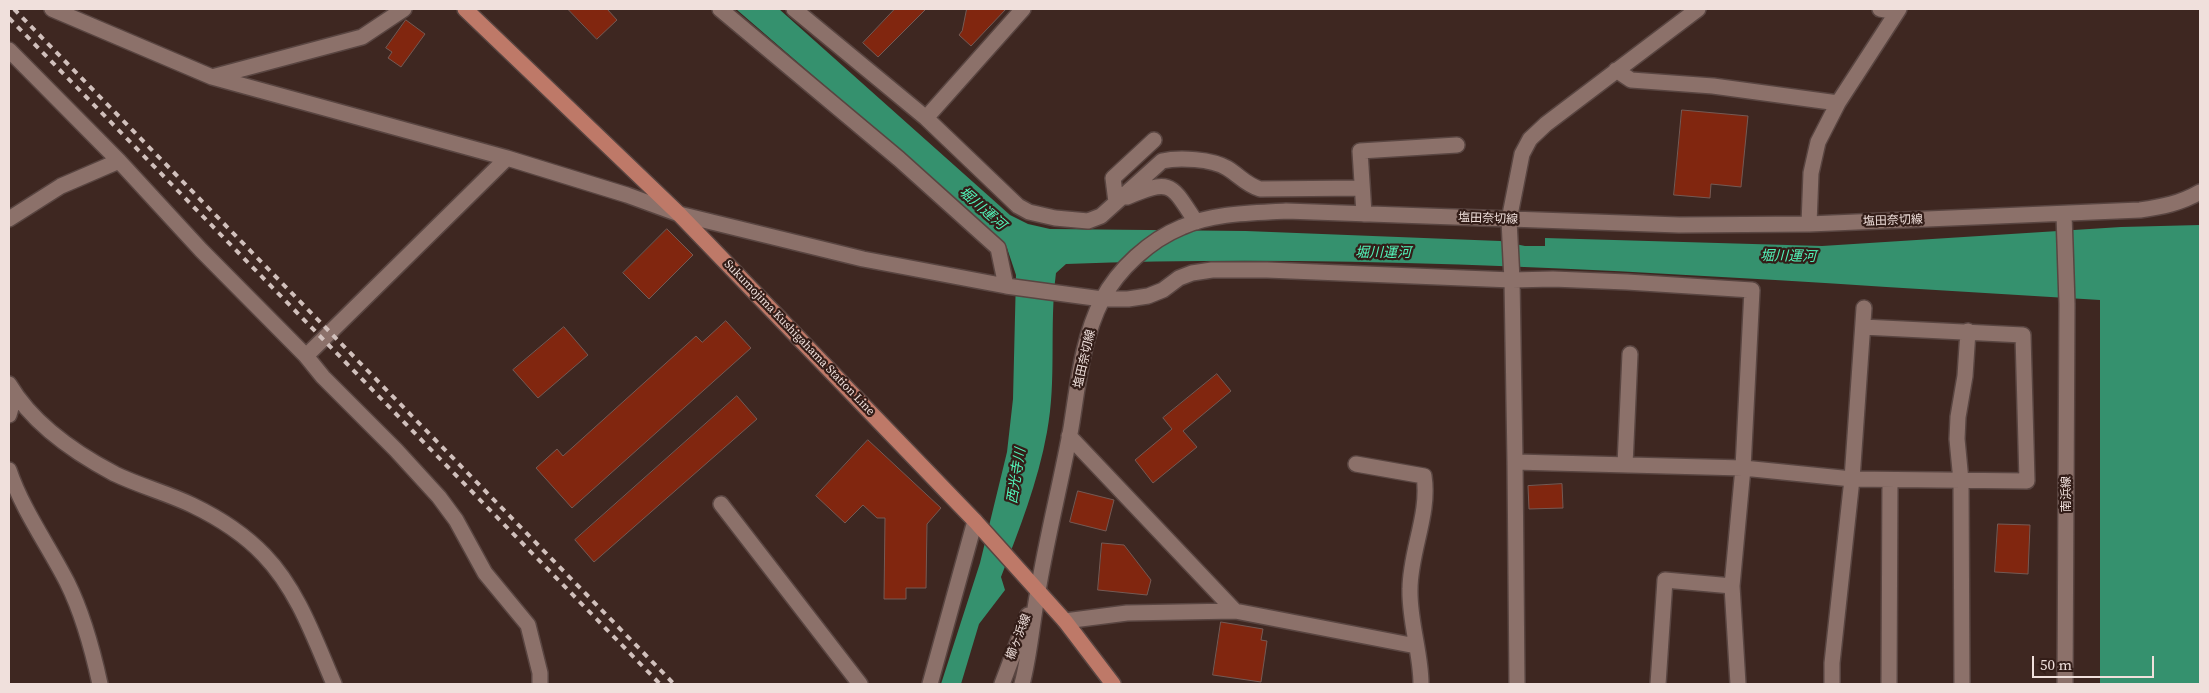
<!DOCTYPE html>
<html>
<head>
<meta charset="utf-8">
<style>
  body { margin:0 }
  #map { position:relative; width:2209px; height:693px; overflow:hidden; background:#3e2721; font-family:"Source Serif 4",serif }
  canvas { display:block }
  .frame { position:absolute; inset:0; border:10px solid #f0e0dc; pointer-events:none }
  .scale { position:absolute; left:2032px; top:656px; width:122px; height:22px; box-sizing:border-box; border:2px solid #f0e0dc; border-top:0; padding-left:6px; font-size:15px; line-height:18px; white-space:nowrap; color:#f0e0dc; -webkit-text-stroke:4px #331d18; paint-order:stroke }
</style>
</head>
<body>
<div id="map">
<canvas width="2209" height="693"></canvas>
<div class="frame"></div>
<div class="scale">50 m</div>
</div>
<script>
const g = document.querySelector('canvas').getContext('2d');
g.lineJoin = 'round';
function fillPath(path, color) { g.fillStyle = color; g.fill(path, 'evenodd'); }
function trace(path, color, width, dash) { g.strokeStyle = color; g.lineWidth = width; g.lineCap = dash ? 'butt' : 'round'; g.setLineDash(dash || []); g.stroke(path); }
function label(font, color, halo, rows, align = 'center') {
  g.font = font + ' "Source Serif 4","Noto Sans JP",serif'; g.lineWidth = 4.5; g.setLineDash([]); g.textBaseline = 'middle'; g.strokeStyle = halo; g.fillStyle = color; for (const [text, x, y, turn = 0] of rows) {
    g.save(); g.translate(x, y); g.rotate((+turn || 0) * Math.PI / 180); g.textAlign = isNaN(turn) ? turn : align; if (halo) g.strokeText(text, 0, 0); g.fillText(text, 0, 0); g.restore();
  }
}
const water = new Path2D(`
  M 736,9 L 779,9 L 1010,215 L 1028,224 L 1050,229 L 1246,231 L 1500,241 L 1525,246 L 1545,246 L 1545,238 L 1822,246 L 2121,227 L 2200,225 L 2200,684 L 2100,684 L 2100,300 C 1756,280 1411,251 1066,264 L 1056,273 C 1049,326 1057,380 1047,432 C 1038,482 1019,530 1001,577 L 1005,590 L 979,624 L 961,684 L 941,684 L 980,563 L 1007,452 L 1013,399 L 1016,275 L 1007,248 L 941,186 Z`);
const building = new Path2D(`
  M 568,9 L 607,9 L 617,20 L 597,39 Z
  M 895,9 L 926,9 L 878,57 L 863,43 Z
  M 967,9 L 1006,9 L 971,46 L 959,35 L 962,31 Z
  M 406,20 L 425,34 L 401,67 L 388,58 L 392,52 L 386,48 Z
  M 1682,110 L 1748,116 L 1741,187 L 1711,184 L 1710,198 L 1674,195 Z
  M 667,229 L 693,255 L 649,299 L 623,273 Z
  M 726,321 L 751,348 L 572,508 L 536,468 L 557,449 L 563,456 L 696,336 L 702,342 Z
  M 564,327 L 588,355 L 538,398 L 513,370 Z
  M 1217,374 L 1231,391 L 1183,431 L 1197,447 L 1153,483 L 1135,460 L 1172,429 L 1163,418 Z
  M 737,396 L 757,419 L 594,562 L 575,540 Z
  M 868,440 L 941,508 L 927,524 L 926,588 L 906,588 L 906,599 L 884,599 L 885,518 L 877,518 L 863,505 L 845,523 L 816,496 Z
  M 1562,484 L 1563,508 L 1529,509 L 1528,486 Z
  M 1078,491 L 1114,500 L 1106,531 L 1070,522 Z
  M 1998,524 L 2030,525 L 2028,574 L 1995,572 Z
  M 1102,543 L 1124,545 L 1151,580 L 1147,595 L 1098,590 Z
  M 1221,622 L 1263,629 L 1261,640 L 1267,641 L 1261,682 L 1213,675 Z`);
const minor = new Path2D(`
  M 52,9 L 212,77 L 507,158 L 627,195 L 679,214 L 863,259 L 1006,286 L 1102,299 L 1128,299 L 1148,296 L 1163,290 L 1179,278 L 1192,273 L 1212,270 L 1267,270 L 1512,280 L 1553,279 L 1627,282 L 1752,290 L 1743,468 L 1732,586 L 1738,684
  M 720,9 L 899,159 L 998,248 L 1006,286
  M 794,9 L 926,118 L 1018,206 L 1029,212 L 1055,218 L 1088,221 L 1101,216 L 1162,161 C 1179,157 1212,159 1227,168 C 1240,176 1245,184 1260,189 L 1362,188
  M 1880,9 L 1897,12
  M 9,50 L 119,161 L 201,250 L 306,356 L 323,377 L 396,450 L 439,497 L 456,520 L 485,573 L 528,625 L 540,673 L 540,684
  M 1616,70 L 1631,80 L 1713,86 L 1838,103
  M 212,77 L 362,37 L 404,9
  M 926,118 L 1023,9
  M 1127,197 C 1172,178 1171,184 1196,222
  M 1116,202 L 1113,178 L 1154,140
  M 1364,214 L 1360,151 L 1457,145
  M 2064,214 L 2067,304 L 2065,684
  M 9,219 L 61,186 L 119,161
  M 1809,224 L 1811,173 L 1818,142 L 1838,103 L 1899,9
  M 306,356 L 507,158
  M 9,384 C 32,423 75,453 115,474 C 140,486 167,493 192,505 C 217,517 245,535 264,555 C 298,590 315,640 334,684
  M 9,415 L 15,394
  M 1069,436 L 1235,611
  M 1515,462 L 1743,468 L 1852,479 L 2027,481 L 2023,335 L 1863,327
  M 1356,464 L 1424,476 C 1430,514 1410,551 1410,589 C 1409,621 1421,653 1421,684
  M 1625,465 L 1630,354
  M 9,470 C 22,509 48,545 67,582 C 82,612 93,652 100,684
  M 721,504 L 860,684
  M 1065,621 L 1127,613 L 1235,611 L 1416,646
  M 930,684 L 975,521
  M 1002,684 L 1028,615
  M 1022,684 C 1030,654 1032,622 1038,591 C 1047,536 1061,483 1071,428 C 1078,385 1082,339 1102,300 C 1118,269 1150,240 1182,227 C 1213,213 1252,213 1286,211 L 1679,225 L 1809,224 L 2140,210 C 2162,207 2181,203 2200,192
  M 1517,684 L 1515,462 L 1512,280 L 1509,220 L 1522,154 L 1530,139 L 1546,124 L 1698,9
  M 1658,684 L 1665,580 L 1732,586
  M 1832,684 L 1832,663 L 1852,479 L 1864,308
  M 1889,684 L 1890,480
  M 1962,684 L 1961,481 L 1957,439 L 1958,417 L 1965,376 L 1968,331`);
const major = new Path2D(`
  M 465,9 L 679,214 L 975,521 L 1065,621 L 1113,684`);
const rail = new Path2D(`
  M 14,9 L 674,684
  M 9,18 L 660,684`);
const streetNames = [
  ["塩田奈切線",1488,219,2],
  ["塩田奈切線",1893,221,-2],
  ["Sukumojima Kushigahama Station Line",799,338,46],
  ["塩田奈切線",1085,359,-77],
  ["南浜線",2067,494,-90],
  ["櫛ヶ浜線",1019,637,-69]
];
const waterNames = [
  ["堀川運河",982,209,41],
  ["堀川運河",1383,253],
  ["堀川運河",1788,257,1],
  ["西光寺川",1017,476,-81]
];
fillPath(water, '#35916e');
fillPath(building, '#81260f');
trace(building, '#755a54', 1);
trace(minor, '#594541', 18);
trace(major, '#594541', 18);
trace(minor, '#8c716a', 15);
trace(major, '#be7968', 15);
trace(rail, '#d1c0bc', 4, [6, 6]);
label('12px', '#f0e0dc', '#331d18', streetNames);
label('italic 14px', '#52f4b9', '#331d18', waterNames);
</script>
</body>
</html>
